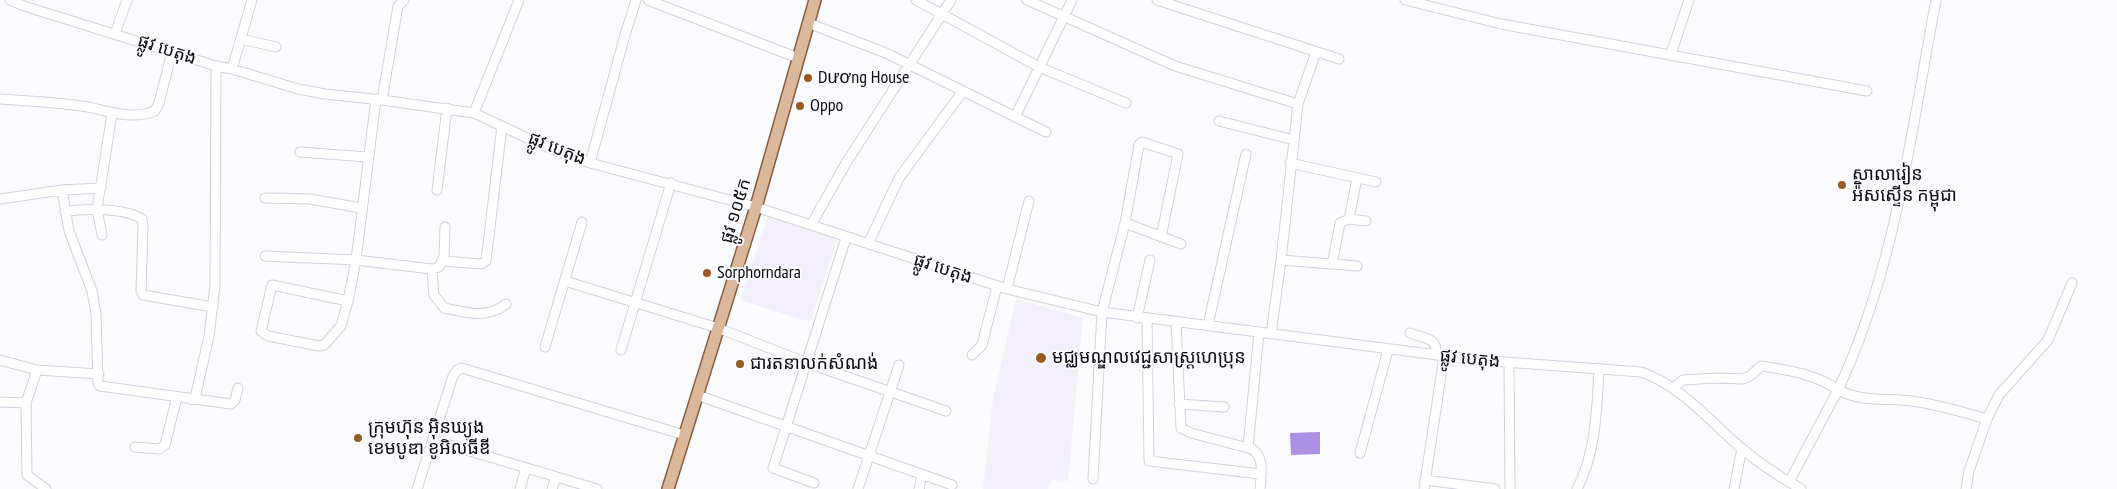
<!DOCTYPE html>
<html>
<head>
<meta charset="utf-8">
<style>
  body { margin:0 }
  canvas { display:block; background:#fbfbfd }
</style>
</head>
<body>
<canvas width="2117" height="489"></canvas>
<script>
const g = document.querySelector('canvas').getContext('2d');
g.lineJoin = 'round';
function fillPath(path, color) { g.fillStyle = color; g.fill(path, 'evenodd'); }
function trace(path, color, width, dash) { g.strokeStyle = color; g.lineWidth = width; g.lineCap = dash ? 'butt' : 'round'; g.setLineDash(dash || []); g.stroke(path); }
function label(font, color, halo, rows, align = 'center') {
  g.font = font + ' "PT Sans Narrow","Noto Sans Khmer",sans-serif'; g.lineWidth = 4; g.setLineDash([]); g.textBaseline = 'middle'; g.strokeStyle = halo; g.fillStyle = color; for (const [text, x, y, turn = 0] of rows) {
    g.save(); g.translate(x, y); g.rotate((+turn || 0) * Math.PI / 180); g.textAlign = isNaN(turn) ? turn : align; if (halo) g.strokeText(text, 0, 0); g.fillText(text, 0, 0); g.restore();
  }
}
const built = new Path2D(`
  M 768,216 L 837,239 L 810,322 L 740,300 Z
  M 1016,299 L 1083,318 L 1068,481 L 1051,480 L 1048,489 L 983,489 L 993,399 Z`);
const water = new Path2D(`
  M 1320,432 L 1320,454 L 1291,455 L 1290,433 Z`);
const minor = new Path2D(`
  M 10,0 L 24,6 L 216,66 L 232,69 L 298,89 L 325,94 L 382,100 L 474,113 L 542,145 L 590,163 L 756,207 L 1007,289 L 1102,312 L 1477,360 L 1641,372 C 1680,385 1710,421 1741,448 C 1760,464 1780,477 1801,489
  M 648,0 L 798,58
  M 916,0 L 1039,67 L 1126,103
  M 1027,0 L 1175,66 L 1298,104
  M 1157,0 L 1339,59
  M 1405,0 L 1501,24 L 1867,91
  M 1936,0 C 1911,132 1896,267 1838,390 C 1861,402 1886,398 1911,401 C 1937,404 1962,412 1987,419
  M 808,23 L 886,53 L 1046,132
  M 115,34 L 127,0
  M 241,39 L 276,47
  M 1671,54 L 1689,0
  M 232,69 L 252,0
  M 0,99 C 29,101 59,102 88,107 C 111,112 132,120 155,111 L 159,103 L 172,52
  M 382,100 L 398,6 L 404,0
  M 474,113 L 519,0
  M 1015,117 L 1072,0
  M 1219,121 L 1294,140
  M 300,152 L 367,157
  M 590,163 L 625,35 L 636,0
  M 1290,163 L 1376,182
  M 62,190 L 69,231 L 92,291 L 96,314 L 98,383 L 100,386 L 231,404 L 235,400 L 238,388
  M 437,190 L 447,108
  M 265,198 L 310,199 L 361,208
  M 0,199 L 62,190 L 101,188
  M 65,212 C 84,208 126,208 142,219 L 143,226 L 141,291 L 143,295 L 213,307
  M 1349,219 L 1357,178
  M 1125,223 L 1181,244
  M 811,225 L 846,163 L 951,0
  M 102,235 L 97,209 L 112,114
  M 868,244 L 899,178 L 963,91
  M 265,256 L 356,260 L 432,269 L 439,267 L 444,256 L 445,227
  M 1281,260 L 1357,266
  M 443,261 L 481,264 L 486,261 L 502,126
  M 1332,264 L 1340,223 L 1349,219 L 1366,221
  M 432,269 L 434,295 L 444,308 C 466,313 488,319 506,304
  M 565,281 L 718,328 L 807,363 L 946,411
  M 1007,289 L 1029,201
  M 348,301 L 272,285 L 261,331 L 268,336 L 319,346 L 324,345 L 341,326 L 348,301 L 356,260 L 376,99
  M 1137,318 L 1150,260
  M 1147,319 L 1149,461 L 1261,474
  M 1176,322 L 1181,428 L 1191,433 L 1252,449 C 1265,458 1261,475 1260,489
  M 1208,325 L 1246,154
  M 1410,333 C 1425,339 1438,337 1436,355
  M 1271,334 L 1281,260 L 1298,104 L 1316,52
  M 545,347 L 582,222
  M 621,350 L 671,183
  M 972,355 L 982,345 L 997,286
  M 0,360 L 37,370 L 99,374
  M 1509,363 L 1510,489
  M 1673,388 L 1683,380 L 1716,378 L 1743,379 L 1750,376 L 1761,366 C 1787,370 1816,374 1838,390 L 1789,482
  M 697,395 L 952,485
  M 192,400 L 196,394 L 209,336 L 215,285 L 216,66
  M 0,402 L 26,403 L 37,370
  M 26,403 L 27,475 L 46,489
  M 1179,404 L 1224,407
  M 433,440 L 597,489
  M 135,447 L 159,449 L 165,445 L 177,397
  M 1248,448 L 1259,332
  M 1360,453 L 1388,350
  M 1093,479 L 1102,312 L 1125,223 L 1139,145 L 1142,142 L 1178,154 L 1161,237
  M 1425,480 L 1495,489
  M 814,483 L 773,468 L 846,238
  M 417,489 L 453,376 L 457,370 L 462,368 L 684,435
  M 520,489 L 526,468
  M 552,489 L 556,477
  M 858,489 L 899,365
  M 919,489 L 922,476
  M 1424,489 L 1444,356
  M 1577,489 C 1596,453 1597,408 1599,368
  M 1734,489 L 1742,448
  M 1966,489 L 1969,471 L 1987,419 L 1999,395 L 2048,340 L 2072,283`);
const major = new Path2D(`
  M 668,489 L 756,207 L 815,0`);
const markers = [
  [808,78,5,"#985a20"],
  [800,106,5,"#985a20"],
  [1842,185,5,"#985a20"],
  [707,273,5,"#985a20"],
  [1041,358,6,"#985a20"],
  [740,364,5,"#985a20"],
  [358,438,5,"#985a20"]
];
const streetNames = [
  ["ផ្លូវ បេតុង",167,50,18],
  ["ផ្លូវ បេតុង",557,149,22],
  ["ផ្លូវ ១០៥ក",736,211,-73],
  ["ផ្លូវ បេតុង",943,269,18],
  ["ផ្លូវ បេតុង",1470,359,6]
];
const poiNames = [
  ["Dương House",818,78],
  ["Oppo",810,106],
  ["សាលារៀន",1852,175],
  ["អ៉ិសស្ទើន កម្ពុជា",1852,196],
  ["Sorphorndara",717,273],
  ["មជ្ឈមណ្ឌលវេជ្ជសាស្ត្រហេប្រុន",1052,358],
  ["ជារតនាលក់សំណង់",750,364],
  ["ក្រុមហ៊ុន អ៊ិនឃ្យុង",368,428],
  ["ខេមបូឌា ខូអិលធីឌី",368,449]
];
fillPath(built, '#f3effc');
fillPath(water, '#ac8fe7');
trace(minor, '#d3cfdd', 11);
trace(major, '#835d3f', 14);
trace(minor, '#fff', 9);
trace(major, '#dbb89b', 11);
for (const [x, y, r, color] of markers) { const dot = new Path2D(); dot.arc(x, y, r, 0, 2 * Math.PI); g.fillStyle = color; g.fill(dot); trace(dot, '#fbfbfd', 2); }
label('18px', '#0c0b10', '#fbfbfd', streetNames);
label('18px', '#0c0b10', '#fbfbfd', poiNames, 'left');
</script>
</body>
</html>
